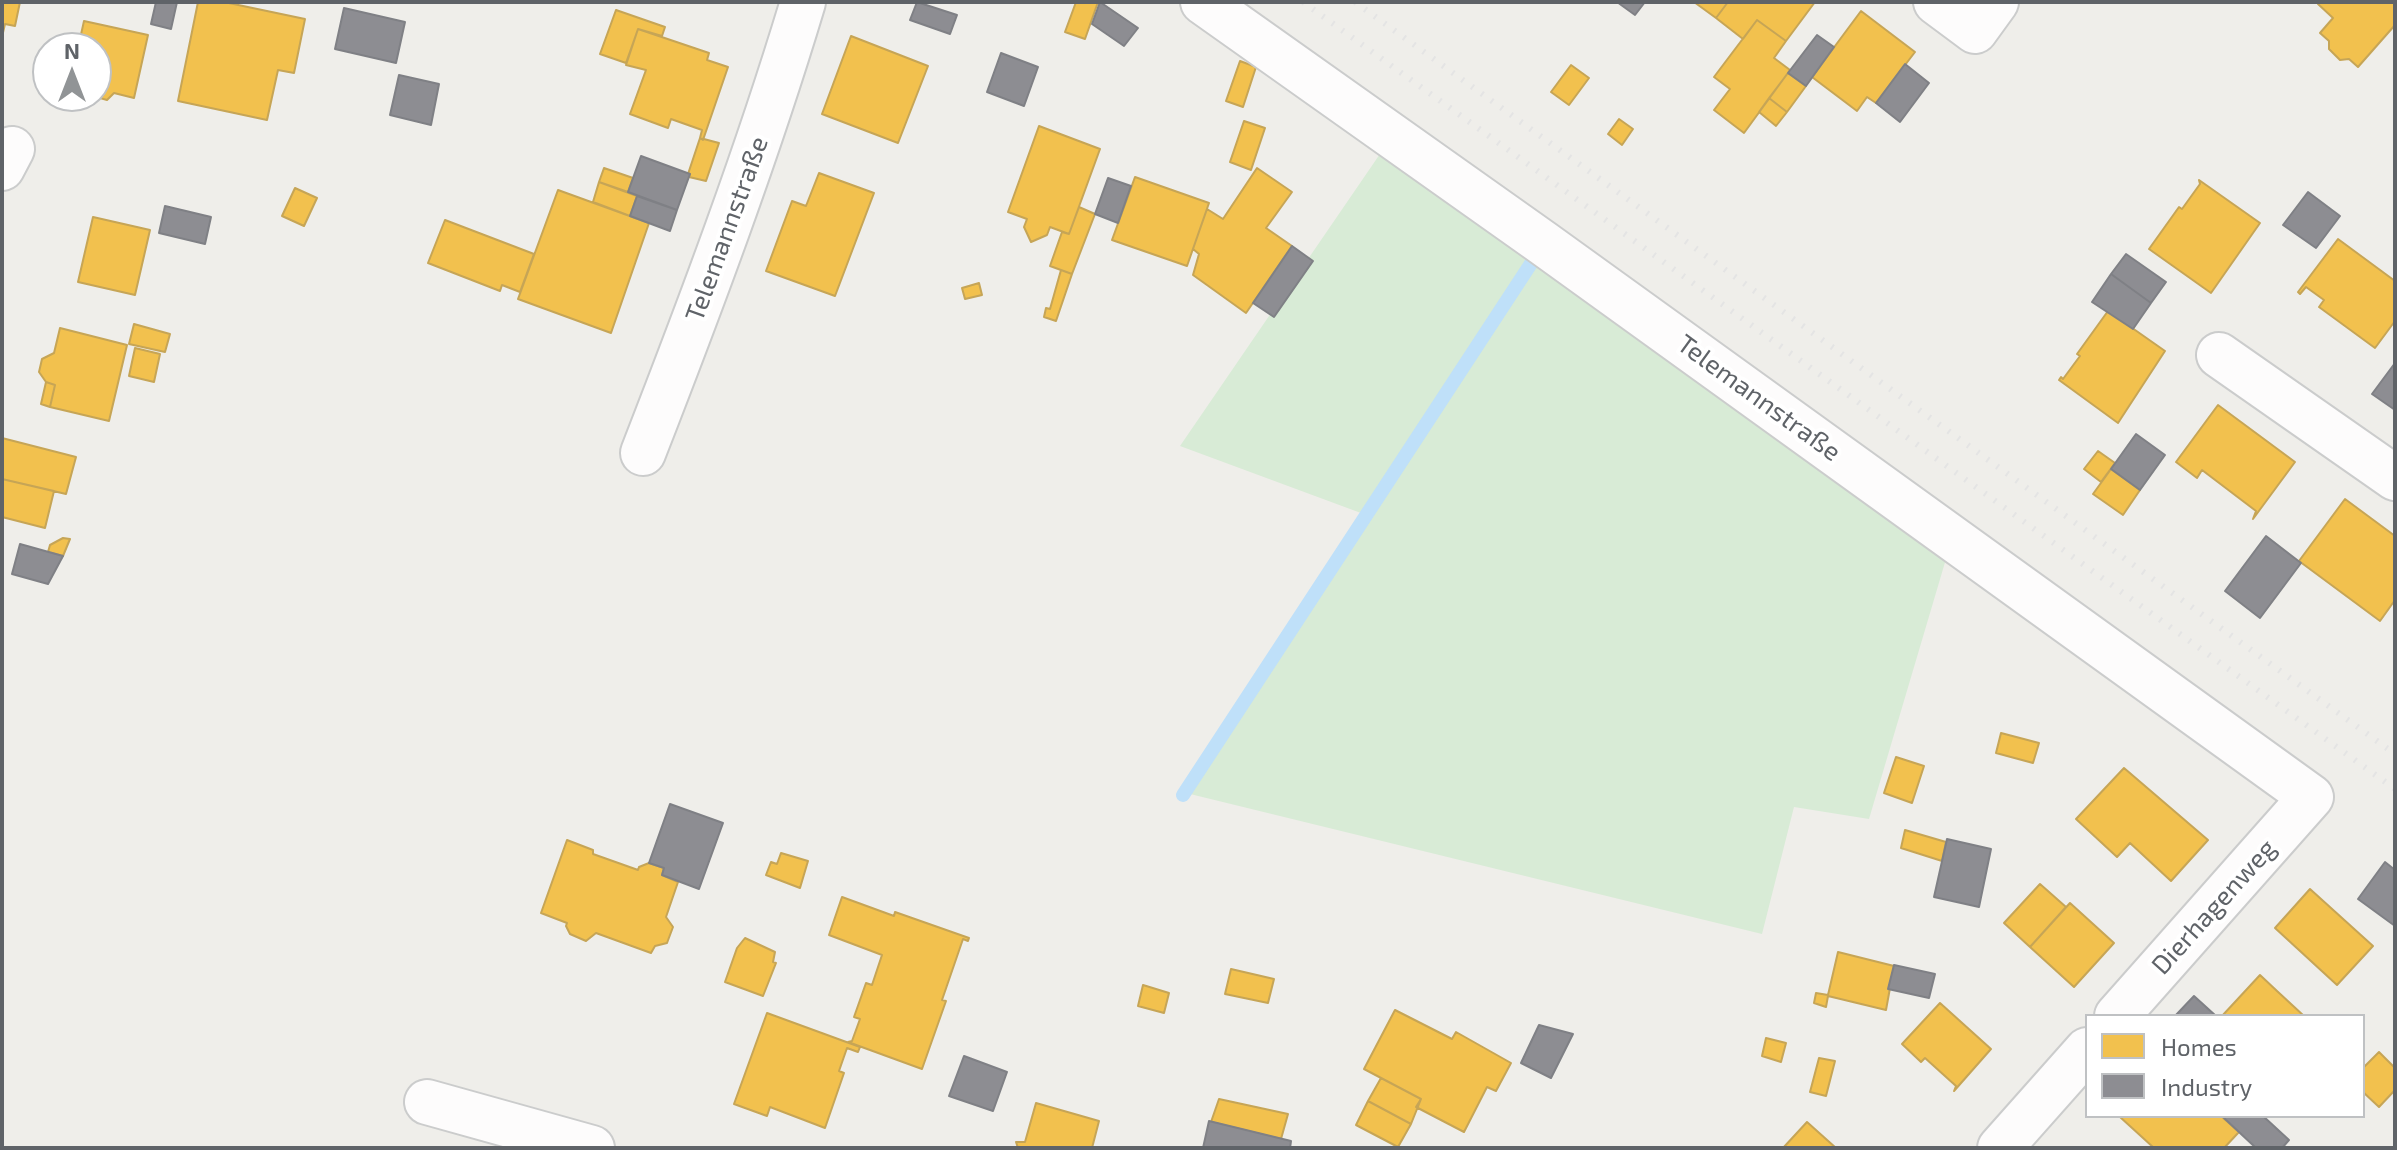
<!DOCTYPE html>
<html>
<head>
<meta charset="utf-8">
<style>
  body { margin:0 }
  #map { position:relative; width:2397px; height:1150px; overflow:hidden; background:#efeeea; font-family:"Exo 2",sans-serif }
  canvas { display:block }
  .frame { position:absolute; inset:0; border:4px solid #5f6368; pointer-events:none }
  .legend { position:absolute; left:2085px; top:1014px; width:280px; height:104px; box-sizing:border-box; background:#fff; border:2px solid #bfc1c3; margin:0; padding:10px 14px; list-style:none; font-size:24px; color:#5f6368 }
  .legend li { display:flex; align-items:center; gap:16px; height:40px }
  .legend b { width:40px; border:2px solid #bfc1c3 }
  .north { position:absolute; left:32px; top:32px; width:80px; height:80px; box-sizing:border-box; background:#fff; border:2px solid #bfc1c3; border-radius:50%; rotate:0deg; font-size:22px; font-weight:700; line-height:32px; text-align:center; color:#5f6368 }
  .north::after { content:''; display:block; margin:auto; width:28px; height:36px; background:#919496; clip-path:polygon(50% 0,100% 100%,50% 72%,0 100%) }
</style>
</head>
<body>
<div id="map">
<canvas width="2397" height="1150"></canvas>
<div class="frame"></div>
<ul class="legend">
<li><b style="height:22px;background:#f2c14e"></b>Homes</li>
<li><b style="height:22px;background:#8d8d92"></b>Industry</li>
</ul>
<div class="north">N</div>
</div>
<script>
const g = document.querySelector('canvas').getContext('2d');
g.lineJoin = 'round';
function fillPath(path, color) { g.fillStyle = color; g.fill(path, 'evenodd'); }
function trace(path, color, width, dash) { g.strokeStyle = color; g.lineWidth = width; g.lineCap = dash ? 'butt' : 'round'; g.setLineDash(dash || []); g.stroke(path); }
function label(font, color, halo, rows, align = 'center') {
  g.font = font + ' "Exo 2",sans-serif'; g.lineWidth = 8; g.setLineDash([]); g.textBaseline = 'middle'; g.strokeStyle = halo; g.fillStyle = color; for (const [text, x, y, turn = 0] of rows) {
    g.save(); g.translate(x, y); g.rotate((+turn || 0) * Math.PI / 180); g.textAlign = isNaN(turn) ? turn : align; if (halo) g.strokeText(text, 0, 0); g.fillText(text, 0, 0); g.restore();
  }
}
const green = new Path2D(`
  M 1382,151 L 1946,559 L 1869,819 L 1794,807 L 1762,934 L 1186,793 L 1369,516 L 1180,446 Z`);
const homes = new Path2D(`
  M 2,2 L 20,2 L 15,26 L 5,24 L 2,37 Z
  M 198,2 L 224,2 L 305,19 L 294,73 L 278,70 L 267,120 L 178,101 Z
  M 1076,2 L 1098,2 L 1085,39 L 1065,32 Z
  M 1694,2 L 1728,2 L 1716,18 Z
  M 1728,2 L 1815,2 L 1786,41 L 1757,20 L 1743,39 L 1716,18 Z
  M 2319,2 L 2395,2 L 2395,25 L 2358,67 L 2349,59 L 2340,60 L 2329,49 L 2329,41 L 2320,33 L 2333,18 L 2318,4 Z
  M 616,10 L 665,27 L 662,36 L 638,29 L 626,63 L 600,54 Z
  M 1861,11 L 1915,52 L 1876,103 L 1867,97 L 1857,111 L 1812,77 Z
  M 1757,20 L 1786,41 L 1774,58 L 1790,70 L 1744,133 L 1714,110 L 1730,89 L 1714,77 Z
  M 84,21 L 148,35 L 134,98 L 114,93 L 107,100 L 93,96 L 96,96 L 96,48 L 78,48 Z
  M 638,29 L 709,53 L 707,60 L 728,67 L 703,140 L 700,138 L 702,130 L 671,119 L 668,128 L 630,114 L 646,70 L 626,65 Z
  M 851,36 L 928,66 L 898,143 L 822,114 Z
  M 1240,61 L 1256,67 L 1243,107 L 1226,101 Z
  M 1571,65 L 1589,78 L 1569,105 L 1551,92 Z
  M 1788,73 L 1806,86 L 1787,112 L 1769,98 Z
  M 1769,98 L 1787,112 L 1776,126 L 1759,112 Z
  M 1619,119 L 1633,129 L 1622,145 L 1608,134 Z
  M 1244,121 L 1265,128 L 1251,170 L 1230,162 Z
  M 1039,126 L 1100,149 L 1069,234 L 1050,227 L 1047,235 L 1031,242 L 1024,227 L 1027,219 L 1008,212 Z
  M 700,138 L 719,143 L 706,181 L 689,177 L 690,174 L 688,174 Z
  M 604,168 L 633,178 L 628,192 L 599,182 Z
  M 1257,168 L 1292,192 L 1266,228 L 1292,246 L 1246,313 L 1193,275 L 1199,254 L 1193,249 L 1207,209 L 1223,219 Z
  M 819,173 L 874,193 L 835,296 L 766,271 L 792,201 L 806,206 Z
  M 1135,177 L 1209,203 L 1187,266 L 1112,240 Z
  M 2199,180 L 2260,223 L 2211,293 L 2149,249 L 2179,207 L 2182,209 L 2200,184 Z
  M 599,182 L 637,196 L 630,216 L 593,202 Z
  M 295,188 L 317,198 L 304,226 L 282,216 Z
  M 558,190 L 649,223 L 611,333 L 518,299 Z
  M 1079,207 L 1095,214 L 1072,274 L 1050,266 L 1062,232 L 1069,234 Z
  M 93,217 L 150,230 L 135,295 L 78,282 Z
  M 445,220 L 534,254 L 520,292 L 502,285 L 500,291 L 428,263 Z
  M 2338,239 L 2395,281 L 2395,321 L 2375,348 L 2319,307 L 2324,300 L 2306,287 L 2300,294 L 2298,292 Z
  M 1061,270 L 1072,274 L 1056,321 L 1044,317 L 1046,308 L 1050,309 Z
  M 979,283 L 982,295 L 965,299 L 962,288 Z
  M 2108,311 L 2165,351 L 2118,423 L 2059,380 L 2061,377 L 2063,379 L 2080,356 L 2077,354 Z
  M 134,324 L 170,334 L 165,352 L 129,344 Z
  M 60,328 L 127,345 L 109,421 L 50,407 L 55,385 L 46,382 L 39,372 L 42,359 L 54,353 Z
  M 135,348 L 160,354 L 154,382 L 129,376 Z
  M 46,382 L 55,385 L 50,407 L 41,404 Z
  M 2218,405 L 2295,462 L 2253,519 L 2256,511 L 2202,470 L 2197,478 L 2176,462 Z
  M 2,438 L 76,457 L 66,494 L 2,479 Z
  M 2098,451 L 2115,463 L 2101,482 L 2084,469 Z
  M 2111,469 L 2140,490 L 2123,515 L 2093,494 Z
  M 2,479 L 54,491 L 45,528 L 2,517 Z
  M 2345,499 L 2395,536 L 2395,600 L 2380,621 L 2299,561 Z
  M 63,538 L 70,539 L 63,556 L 48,552 L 50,545 Z
  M 2001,733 L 2039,743 L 2033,763 L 1996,753 Z
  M 1896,757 L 1924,766 L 1912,803 L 1884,793 Z
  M 2124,768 L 2208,840 L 2171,881 L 2130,843 L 2117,857 L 2076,819 Z
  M 1905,830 L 1946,842 L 1942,861 L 1901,848 Z
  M 567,840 L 593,850 L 593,854 L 638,870 L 639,867 L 649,863 L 664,868 L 662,875 L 678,882 L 666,917 L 673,927 L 667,943 L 655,946 L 651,953 L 596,933 L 586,941 L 570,934 L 566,926 L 567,923 L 541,913 Z
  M 781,853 L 808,861 L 800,888 L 766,875 L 771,862 L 777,864 Z
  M 2040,884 L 2066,907 L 2030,947 L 2004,923 Z
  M 2310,889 L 2373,946 L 2337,985 L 2275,928 Z
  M 842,897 L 894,916 L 895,912 L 969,938 L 968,941 L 963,939 L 942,1000 L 946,1001 L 922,1069 L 848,1042 L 852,1041 L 860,1019 L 854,1017 L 866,983 L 872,985 L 882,955 L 829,935 Z
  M 2070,903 L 2114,943 L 2074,987 L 2030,947 Z
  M 745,938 L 775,952 L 773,962 L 776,963 L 763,996 L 725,982 L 737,948 Z
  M 1838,952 L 1894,966 L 1886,1010 L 1828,996 L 1826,1007 L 1814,1003 L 1816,993 L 1828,995 Z
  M 1231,969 L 1274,979 L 1268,1003 L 1225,994 Z
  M 2260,975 L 2277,991 L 2304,1016 L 2222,1016 Z
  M 1143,985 L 1169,993 L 1164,1013 L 1138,1006 Z
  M 1940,1003 L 1991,1049 L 1954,1091 L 1956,1086 L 1925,1058 L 1921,1062 L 1902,1044 Z
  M 1395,1010 L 1452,1039 L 1456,1032 L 1511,1063 L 1496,1091 L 1487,1087 L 1464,1132 L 1416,1107 L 1421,1099 L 1364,1069 Z
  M 767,1013 L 860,1047 L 858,1052 L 847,1048 L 839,1071 L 844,1073 L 825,1128 L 770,1107 L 767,1116 L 734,1104 Z
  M 1766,1038 L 1786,1043 L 1781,1062 L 1762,1056 Z
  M 2379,1052 L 2395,1068 L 2395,1090 L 2379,1107 L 2363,1092 L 2363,1068 Z
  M 1819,1058 L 1835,1061 L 1826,1096 L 1810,1092 Z
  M 1381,1078 L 1421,1099 L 1411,1124 L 1368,1101 Z
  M 1219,1099 L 1288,1114 L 1281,1139 L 1211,1122 Z
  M 1368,1101 L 1411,1124 L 1398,1147 L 1356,1125 Z
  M 1036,1103 L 1099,1121 L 1092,1148 L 1018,1148 L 1016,1142 L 1025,1142 Z
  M 2221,1116 L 2239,1132 L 2224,1148 L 2154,1148 L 2120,1117 Z
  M 1807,1122 L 1836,1148 L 1783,1148 Z`);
const industry = new Path2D(`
  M 156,2 L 177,2 L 171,29 L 151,24 Z
  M 917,2 L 957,15 L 950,34 L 910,20 Z
  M 1100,2 L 1138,28 L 1124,46 L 1092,24 Z
  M 1617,2 L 1645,2 L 1635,15 Z
  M 344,8 L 405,22 L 396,63 L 335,49 Z
  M 1817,35 L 1834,47 L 1806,86 L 1788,73 Z
  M 1001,53 L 1038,67 L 1024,106 L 987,92 Z
  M 1905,64 L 1929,83 L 1900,122 L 1876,103 Z
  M 399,75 L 439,84 L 431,125 L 390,115 Z
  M 641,156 L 690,174 L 677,210 L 628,192 Z
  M 1108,178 L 1131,186 L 1118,223 L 1095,214 Z
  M 2308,192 L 2340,216 L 2316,248 L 2283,225 Z
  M 637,196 L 677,210 L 670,231 L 630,216 Z
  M 165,206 L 211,217 L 205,244 L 159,233 Z
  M 1292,246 L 1313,261 L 1274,317 L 1253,303 Z
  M 2126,254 L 2166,282 L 2151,303 L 2111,274 Z
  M 2111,274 L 2151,303 L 2133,329 L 2092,302 Z
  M 2395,363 L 2395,410 L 2372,394 Z
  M 2136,434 L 2165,455 L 2140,490 L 2111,469 Z
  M 2266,536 L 2301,563 L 2260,618 L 2225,591 Z
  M 20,544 L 63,556 L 48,584 L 12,574 Z
  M 670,804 L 723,823 L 699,889 L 662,875 L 664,868 L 649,863 Z
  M 1947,839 L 1991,849 L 1979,907 L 1934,897 Z
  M 2385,862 L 2395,870 L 2395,926 L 2358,899 Z
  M 1894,965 L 1935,974 L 1929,998 L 1888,989 Z
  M 2194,996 L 2216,1016 L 2175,1016 Z
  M 1539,1025 L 1573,1034 L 1551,1078 L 1521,1063 Z
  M 964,1056 L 1007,1072 L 993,1111 L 949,1096 Z
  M 2226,1116 L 2263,1116 L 2289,1140 L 2282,1148 L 2256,1148 L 2224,1118 Z
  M 1209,1121 L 1291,1141 L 1290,1148 L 1203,1148 Z`);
const stream = new Path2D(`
  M 1183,795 L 1532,262`);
const minor = new Path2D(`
  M 1203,2 L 1543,243 L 2311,797 L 2117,1016
  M 1936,2 L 1975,31 L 1996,2
  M 2,168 L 12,149
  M 2219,355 L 2395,478
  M 643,453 C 701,304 757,155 803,2
  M 427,1102 L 592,1148
  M 2000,1148 L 2087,1050`);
const rail = new Path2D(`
  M 1303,2 L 2395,789
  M 1355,2 L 2395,754`);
const streetNames = [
  ["Telemannstraße",727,229,-70],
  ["Telemannstraße",1759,398,36],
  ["Dierhagenweg",2214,907,-48]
];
fillPath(green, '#d8ebd6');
fillPath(homes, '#f2c14e');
trace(homes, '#c6a556', 2);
fillPath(industry, '#8d8d92');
trace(industry, '#7f8085', 2);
trace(stream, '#bfe0f9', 14);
trace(minor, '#cbcccc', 48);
trace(minor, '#fdfcfc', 44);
trace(rail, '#e4e4e4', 6, [2, 10]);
label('26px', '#5f6368', '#fff', streetNames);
</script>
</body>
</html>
